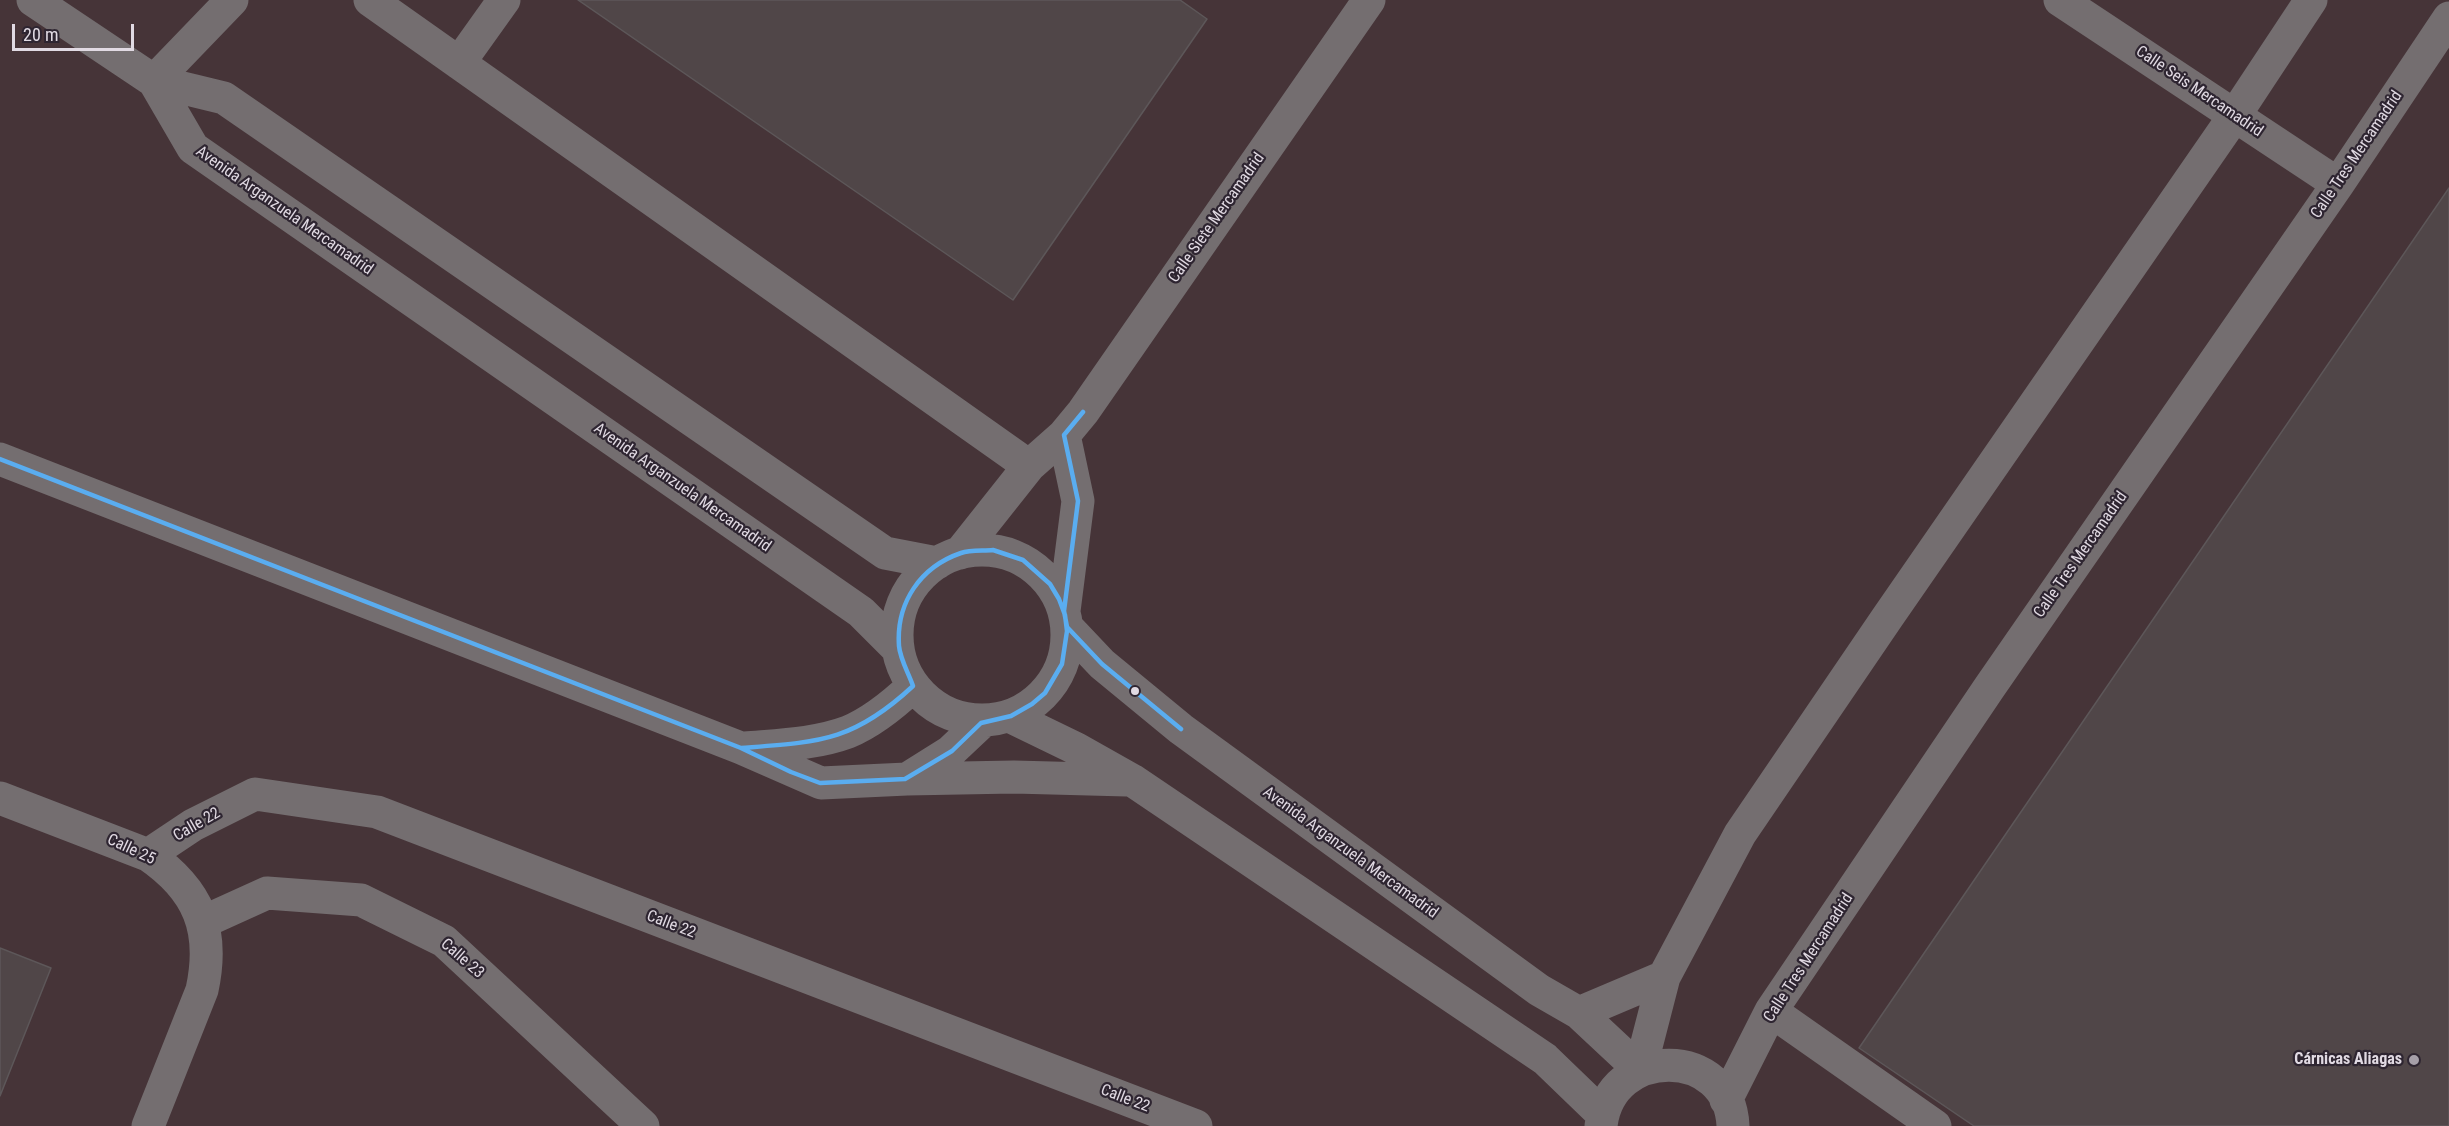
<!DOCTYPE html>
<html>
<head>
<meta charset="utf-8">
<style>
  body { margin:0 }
  #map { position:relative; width:2449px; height:1126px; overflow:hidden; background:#373239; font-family:"Roboto Condensed",sans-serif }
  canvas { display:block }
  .scale { position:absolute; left:12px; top:24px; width:122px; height:27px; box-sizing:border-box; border:3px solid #e1dae3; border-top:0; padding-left:8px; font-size:18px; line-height:21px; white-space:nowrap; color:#e1dae3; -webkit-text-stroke:4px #2e2531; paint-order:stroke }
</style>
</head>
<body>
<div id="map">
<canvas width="2449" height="1126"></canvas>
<div class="scale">20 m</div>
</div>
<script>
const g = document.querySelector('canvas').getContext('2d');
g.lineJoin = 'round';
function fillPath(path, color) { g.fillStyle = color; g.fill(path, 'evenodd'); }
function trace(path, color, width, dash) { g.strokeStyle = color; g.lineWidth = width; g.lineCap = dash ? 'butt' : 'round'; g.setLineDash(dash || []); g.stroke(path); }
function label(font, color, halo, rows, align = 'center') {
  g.font = font + ' "Roboto Condensed",sans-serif'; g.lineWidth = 4.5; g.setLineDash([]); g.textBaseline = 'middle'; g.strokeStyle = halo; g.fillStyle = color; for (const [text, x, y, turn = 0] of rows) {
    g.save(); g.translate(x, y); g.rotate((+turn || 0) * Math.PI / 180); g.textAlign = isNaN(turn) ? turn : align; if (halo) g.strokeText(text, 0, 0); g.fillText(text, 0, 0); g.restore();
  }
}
const commercial = new Path2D(`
  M 0,0 L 2449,0 L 2449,1126 L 0,1126 Z`);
const building = new Path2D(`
  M 578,0 L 1180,0 L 1207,19 L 1013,300 Z
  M 2449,188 L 2449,1126 L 1974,1126 L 1859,1048 Z
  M 0,948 L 51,968 L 0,1096 Z`);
const minor = new Path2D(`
  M 33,0 L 154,81 L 224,98 L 885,553 L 937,563
  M 370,0 L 1029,466
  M 2060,0 L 2338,184
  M 459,63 L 504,0
  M 154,81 L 193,148 L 861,612 L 898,649
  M 154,81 L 232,0
  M 1064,435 L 1078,501 L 1064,611
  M 0,459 L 741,748 L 821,783 L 907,779 L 950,752 L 983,721
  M897 635a85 85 0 1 1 170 0a85 85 0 1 1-170 0Z
  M 960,553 L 1029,466 L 1064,435 L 1083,412 L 1369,0
  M 1067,627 L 1102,664 L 1181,729 L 1539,990 L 1579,1013 L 1640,1070 L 1664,977 L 1740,834 L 1887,618 L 2235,115 L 2311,0
  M 1009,716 L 1077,749 L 1132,780 L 1545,1059 L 1602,1114
  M 745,748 C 779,745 816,744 848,732 C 872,722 894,704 913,686
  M 907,779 L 1014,777 L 1127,780
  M 0,798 L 148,855 C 199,890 215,930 202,990 L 148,1126
  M 148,855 L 193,825 L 255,794 L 377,812 L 1196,1126
  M 203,922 L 267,893 L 361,900 L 444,941 L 643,1126
  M 1771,1011 L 1935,1126
  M 1579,1013 L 1664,977
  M 1726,1100 L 1771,1011 L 1989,688 L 2338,184 L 2449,18
  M 1601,1126 C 1610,1044 1730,1046 1733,1126`);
const bus1 = new Path2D(`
  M 0,459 L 741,748
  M 993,550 L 1023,560 L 1050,584 L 1059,599 L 1065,615 L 1067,631 L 1062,664 L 1045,693 L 1032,704 L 1011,716 L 981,723 L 952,751 L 905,779 L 820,783 L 791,772 L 741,748 C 819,742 853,742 913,686 C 909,674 900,659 899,646 C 896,603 920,567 961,553 C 970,550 983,551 993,550 Z
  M 1067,627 L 1064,611 L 1078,501 L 1064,435 L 1083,412
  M 1067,627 L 1102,664 L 1181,729`);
const markers = [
  [1135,691,5,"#e1dae3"],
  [2414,1060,6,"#a69fa8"]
];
const streetNames = [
  ["Calle Seis Mercamadrid",2199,92,34],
  ["Calle Tres Mercamadrid",2357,155,-56],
  ["Avenida Arganzuela Mercamadrid",284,211,35],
  ["Calle Siete Mercamadrid",1217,218,-55],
  ["Avenida Arganzuela Mercamadrid",682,488,35],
  ["Calle Tres Mercamadrid",2081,555,-55],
  ["Calle 22",197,825,-30],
  ["Calle 25",131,850,25],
  ["Avenida Arganzuela Mercamadrid",1350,853,36],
  ["Calle 22",671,925,21],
  ["Calle Tres Mercamadrid",1809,958,-57],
  ["Calle 23",462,959,41],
  ["Calle 22",1125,1099,21]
];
const poiNames = [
  ["Cárnicas Aliagas",2402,1060]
];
fillPath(commercial, '#463438');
fillPath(building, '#504648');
trace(building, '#5d5759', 1.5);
trace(minor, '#746e70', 33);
trace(bus1, '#5aadf0', 4.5);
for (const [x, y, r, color] of markers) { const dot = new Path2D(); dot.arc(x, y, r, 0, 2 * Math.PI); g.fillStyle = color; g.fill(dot); trace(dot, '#2e2531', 2); }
label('16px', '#e1dae3', '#2e2531', streetNames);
label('bold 16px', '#e1dae3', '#2e2531', poiNames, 'right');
</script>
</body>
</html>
